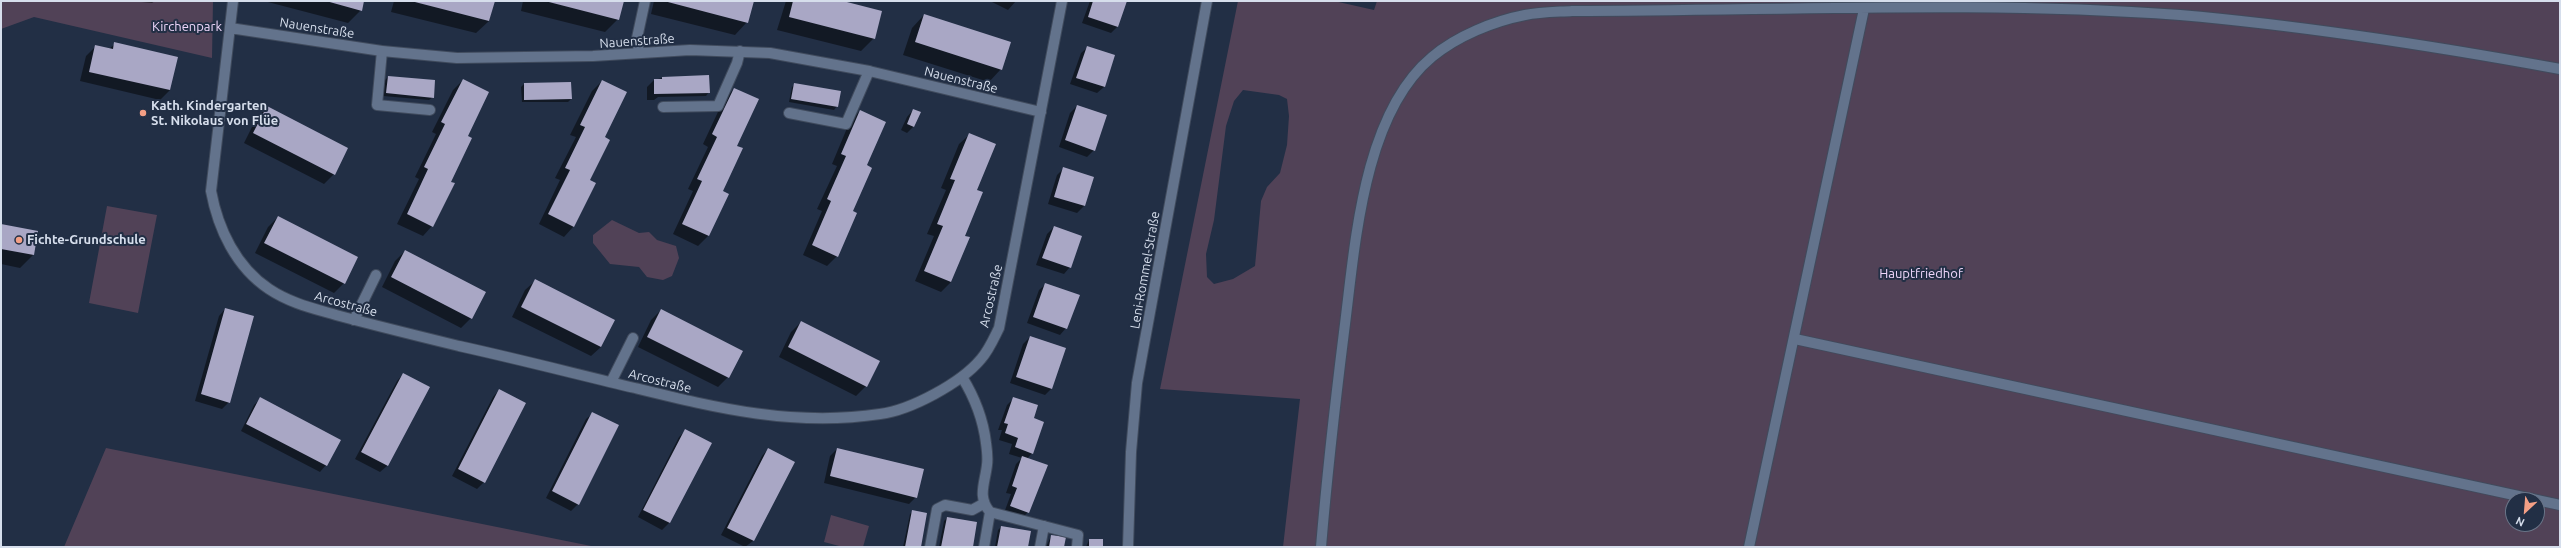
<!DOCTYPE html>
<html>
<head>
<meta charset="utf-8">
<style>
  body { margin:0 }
  #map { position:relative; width:2561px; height:548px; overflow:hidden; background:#222f45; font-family:Ubuntu,sans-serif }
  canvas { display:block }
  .frame { position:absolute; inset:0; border:2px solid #d6deec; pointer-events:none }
  .north { position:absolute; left:2505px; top:492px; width:40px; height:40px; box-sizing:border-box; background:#222f45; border:1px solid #6a7588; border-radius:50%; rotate:206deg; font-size:11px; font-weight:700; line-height:16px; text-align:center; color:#d6deec }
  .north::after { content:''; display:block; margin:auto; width:14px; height:18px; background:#f39f85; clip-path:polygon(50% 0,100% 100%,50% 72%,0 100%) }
</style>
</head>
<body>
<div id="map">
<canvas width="2561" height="548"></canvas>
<div class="frame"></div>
<div class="north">N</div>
</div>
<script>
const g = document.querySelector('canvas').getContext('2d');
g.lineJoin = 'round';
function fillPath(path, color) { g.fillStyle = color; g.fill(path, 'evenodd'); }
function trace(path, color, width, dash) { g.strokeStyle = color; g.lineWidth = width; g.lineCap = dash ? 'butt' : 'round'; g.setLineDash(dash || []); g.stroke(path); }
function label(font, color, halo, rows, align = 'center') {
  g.font = font + ' Ubuntu,sans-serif'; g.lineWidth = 4; g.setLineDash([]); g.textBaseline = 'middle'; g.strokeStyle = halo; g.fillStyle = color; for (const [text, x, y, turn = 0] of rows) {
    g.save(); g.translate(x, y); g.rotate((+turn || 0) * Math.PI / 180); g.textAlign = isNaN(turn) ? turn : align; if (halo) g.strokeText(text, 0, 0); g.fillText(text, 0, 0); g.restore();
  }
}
const green = new Path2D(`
  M 1,1 L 213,1 L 212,58 L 34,17 L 1,29 Z
  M 1238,1 L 1334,1 L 1374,10 L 1377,1 L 2560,1 L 2560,547 L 1283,547 L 1300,399 L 1160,389 ZM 1243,90 L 1279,95 L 1287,99 L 1289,116 L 1287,145 L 1280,173 L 1267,187 L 1261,201 L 1255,266 L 1233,279 L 1214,284 L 1207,277 L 1206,254 L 1214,220 L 1226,126 L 1234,101 ZM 2513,500 L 2537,500 L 2537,524 L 2513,524 Z
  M 107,206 L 157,215 L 138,313 L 89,303 Z
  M 612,220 L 639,233 L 649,232 L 657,240 L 676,246 L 679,258 L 672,276 L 663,280 L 647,277 L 639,267 L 610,264 L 593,243 L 593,235 Z
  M 106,448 L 596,547 L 64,547 Z
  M 831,515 L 869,526 L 863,547 L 843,547 L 824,542 Z`);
const shadow = new Path2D(`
  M 131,1 L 155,1 L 152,3 Z
  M 264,1 L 363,1 L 361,10 L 348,23 Z
  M 394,1 L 494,1 L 489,21 L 476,33 L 391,12 Z
  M 523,1 L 622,1 L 618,19 L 605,32 L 521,11 Z
  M 654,1 L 753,1 L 747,22 L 735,35 L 651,14 Z
  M 786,1 L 839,1 L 874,38 L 861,51 L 777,30 Z
  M 990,1 L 1016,1 L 1008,10 Z
  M 1090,1 L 1126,1 L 1118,26 L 1111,33 L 1082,23 Z
  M 924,15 L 1001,69 L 989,82 L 903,55 L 912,28 Z
  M 115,44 L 170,90 L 160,100 L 80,81 L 86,56 L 96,46 L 109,49 Z
  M 1088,47 L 1104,87 L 1097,93 L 1070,84 L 1081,53 Z
  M 388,77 L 433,97 L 429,100 L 383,96 L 385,80 Z
  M 662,78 L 709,92 L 706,96 L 658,97 L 654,100 L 647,100 L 647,87 L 654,80 Z
  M 463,80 L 467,136 L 432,226 L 423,236 L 397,224 L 419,179 L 415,177 L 436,134 L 432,132 L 453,90 Z
  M 602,81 L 603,138 L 573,227 L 564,237 L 539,224 L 560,180 L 555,178 L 576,137 L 570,135 L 592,91 Z
  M 524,84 L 571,99 L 568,102 L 522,102 L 521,87 Z
  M 795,84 L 837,106 L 834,110 L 789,102 L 792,87 Z
  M 734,89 L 736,147 L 722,192 L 727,194 L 708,236 L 698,246 L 673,234 L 693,191 L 688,189 L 708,147 L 703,144 L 724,99 Z
  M 1077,106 L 1094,150 L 1087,157 L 1059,147 L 1070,113 Z
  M 267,108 L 334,174 L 324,184 L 244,143 L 257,117 Z
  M 913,110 L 914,126 L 907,133 L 901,130 L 907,117 Z
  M 860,111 L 866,165 L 837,256 L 827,266 L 803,255 L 822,211 L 817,209 L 837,166 L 832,164 L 850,121 Z
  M 969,135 L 976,190 L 951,282 L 941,292 L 915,281 L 934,236 L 927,234 L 946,190 L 941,188 L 959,144 Z
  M 1063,169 L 1092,178 L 1084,206 L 1077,213 L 1048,204 L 1057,175 Z
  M 278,217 L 344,283 L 334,293 L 255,253 L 268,227 Z
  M 1,225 L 33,255 L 20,268 L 1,264 Z
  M 1054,227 L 1070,267 L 1064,274 L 1036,265 L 1047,234 Z
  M 405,251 L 471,318 L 461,328 L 382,287 L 395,261 Z
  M 535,281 L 601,347 L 591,356 L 512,317 L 525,290 Z
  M 1046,284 L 1066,328 L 1060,335 L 1027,323 L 1039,290 Z
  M 225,309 L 229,402 L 222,409 L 195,401 L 219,316 Z
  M 661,310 L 728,377 L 718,387 L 638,347 L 651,320 Z
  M 801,322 L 866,386 L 856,396 L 779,357 L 791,332 Z
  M 1030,337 L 1052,388 L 1045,395 L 1010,383 L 1023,344 Z
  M 403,374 L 428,387 L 387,466 L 380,472 L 355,459 L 397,381 Z
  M 499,390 L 484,482 L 477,489 L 452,476 L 493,397 Z
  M 261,398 L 326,465 L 320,472 L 241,431 L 254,405 Z
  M 1014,398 L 1032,419 L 1032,453 L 1027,459 L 1028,512 L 1021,519 L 1004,513 L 1011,494 L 1006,493 L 1016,464 L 1022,458 L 1009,454 L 1012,444 L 999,440 L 1002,430 L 998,430 L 1007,405 Z
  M 593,413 L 578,504 L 571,511 L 546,498 L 586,419 Z
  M 686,430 L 710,444 L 669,523 L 662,530 L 638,517 L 679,437 Z
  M 768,449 L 793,462 L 753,541 L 745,547 L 721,535 L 762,456 Z
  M 837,449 L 916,497 L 909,504 L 824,483 L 830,456 Z
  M 913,511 L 920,547 L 903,547 L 910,514 Z
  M 947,518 L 972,547 L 939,547 L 944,521 Z
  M 1001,527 L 1027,547 L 995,547 L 998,530 Z
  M 1051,536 L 1063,547 L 1046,547 Z
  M 1089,540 L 1102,547 L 1086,547 Z`);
const building = new Path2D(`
  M 326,1 L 364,1 L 362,11 Z
  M 411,1 L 495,1 L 489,21 Z
  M 545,1 L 624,1 L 619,20 Z
  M 664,1 L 754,1 L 748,23 Z
  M 793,1 L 843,1 L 882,11 L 875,39 L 789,17 Z
  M 1093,1 L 1127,1 L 1118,27 L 1088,17 Z
  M 924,14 L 1011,42 L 1002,70 L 915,42 Z
  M 114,42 L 178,57 L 170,90 L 89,72 L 95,45 L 113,49 Z
  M 1087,46 L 1115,55 L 1105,87 L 1076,78 Z
  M 709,75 L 710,93 L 654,94 L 654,79 L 662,79 L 662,77 Z
  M 388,76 L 435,80 L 434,98 L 386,93 Z
  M 463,79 L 489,92 L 468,136 L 472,138 L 451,182 L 455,183 L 433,227 L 407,214 L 428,169 L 424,167 L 445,124 L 441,122 Z
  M 602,80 L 627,92 L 605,137 L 610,140 L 590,180 L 596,183 L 574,227 L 548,214 L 570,170 L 565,168 L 585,127 L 580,125 Z
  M 571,82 L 572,99 L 524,100 L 524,83 Z
  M 794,83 L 841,91 L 838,107 L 791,99 Z
  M 734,88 L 759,99 L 737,146 L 743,148 L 723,191 L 729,194 L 709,236 L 682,224 L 702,181 L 697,179 L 717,137 L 712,134 Z
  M 1077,105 L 1107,115 L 1095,151 L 1065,140 Z
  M 267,106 L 348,148 L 335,175 L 253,133 Z
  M 913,109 L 921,112 L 914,127 L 907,124 Z
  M 860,110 L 886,122 L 867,165 L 872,168 L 853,211 L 857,213 L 838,257 L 812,245 L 831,201 L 827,199 L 846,156 L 841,154 Z
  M 969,133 L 996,144 L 977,190 L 983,192 L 965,236 L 970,237 L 951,282 L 924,271 L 943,226 L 937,224 L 955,180 L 950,179 Z
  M 1063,167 L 1094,177 L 1085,206 L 1054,197 Z
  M 278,216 L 358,257 L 345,284 L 264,243 Z
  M 1,224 L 38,231 L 34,255 L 1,249 Z
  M 1054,226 L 1082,236 L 1071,268 L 1042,258 Z
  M 405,250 L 486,292 L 472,319 L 391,277 Z
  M 535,279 L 615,320 L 601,347 L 521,307 Z
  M 1045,283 L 1080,295 L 1067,329 L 1033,317 Z
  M 225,308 L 254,316 L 230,403 L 201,394 Z
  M 661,309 L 743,351 L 729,378 L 647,337 Z
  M 801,321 L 880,361 L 867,387 L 788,347 Z
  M 1030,336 L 1066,348 L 1052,389 L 1016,377 Z
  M 403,373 L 430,387 L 388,466 L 361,452 Z
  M 499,389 L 526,403 L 485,483 L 458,469 Z
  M 260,397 L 341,440 L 327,466 L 246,424 Z
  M 1013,397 L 1038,405 L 1034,418 L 1044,422 L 1033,454 L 1015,447 L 1018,438 L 1005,433 L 1008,424 L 1004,423 Z
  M 592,412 L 619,425 L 579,505 L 552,491 Z
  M 685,429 L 712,443 L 670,523 L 643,510 Z
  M 768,448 L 795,462 L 754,541 L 727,528 Z
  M 837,448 L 924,469 L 917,498 L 830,476 Z
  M 1022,456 L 1048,465 L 1029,513 L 1010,506 L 1017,488 L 1012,486 Z
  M 912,510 L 927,513 L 921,547 L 905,547 Z
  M 947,517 L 977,522 L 973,547 L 941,547 Z
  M 1001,526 L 1031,531 L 1028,547 L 997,547 Z
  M 1051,535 L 1066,537 L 1064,547 L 1049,547 Z
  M 1089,539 L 1103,539 L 1103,547 L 1089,547 Z`);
const service = new Path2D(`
  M 382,51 L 377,105 L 430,110
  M 639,53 L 637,38 L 645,1
  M 663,107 L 718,106 L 737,63 L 740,51
  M 789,113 L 846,124 L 869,71
  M 354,320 L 376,275
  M 1795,339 L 2560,505
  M 962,377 C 975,398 983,418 986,443 C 987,450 988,458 987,465 C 985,483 977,497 990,512 L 1078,535 L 1077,547
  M 611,382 L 633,338
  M 930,547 L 937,509 L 945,505 L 972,510 L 983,504
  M 984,547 L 990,512
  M 1040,547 L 1044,526
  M 1321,547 C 1327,475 1335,404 1344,332 C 1355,248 1362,115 1432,57 C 1457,36 1494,21 1525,15 C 1540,12 1556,12 1572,11 C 1774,11 1978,0 2180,15 C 2307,26 2434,46 2560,69
  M 1749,547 L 1864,9`);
const minor = new Path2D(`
  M 233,1 L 211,191 C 218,229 236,267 269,289 C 290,303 312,308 336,315 C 377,326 418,336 459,346 C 518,359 576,374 635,388 C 717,408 794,427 880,414 C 911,410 961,383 981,359 C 989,350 994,338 999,328 L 1062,1
  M 230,28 L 382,51 L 457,58 L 593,56 L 690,50 L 770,53 L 869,71 L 1041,112`);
const secondary = new Path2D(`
  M 1128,547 L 1131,452 L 1137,383 L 1207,1`);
const markers = [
  [143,113,4,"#f39f85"],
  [19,240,4,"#f39f85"]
];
const parkNames = [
  ["Kirchenpark",187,27],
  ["Hauptfriedhof",1921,274]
];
const streetNames = [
  ["Nauenstraße",317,28,9],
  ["Nauenstraße",637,41,-4],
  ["Nauenstraße",961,80,14],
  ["Leni-Rommel-Straße",1145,270,-80],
  ["Arcostraße",991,296,-77],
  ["Arcostraße",346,304,15],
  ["Arcostraße",660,381,14]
];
const poiNames = [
  ["Kath. Kindergarten",151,106],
  ["St. Nikolaus von Flüe",151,121],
  ["Fichte-Grundschule",27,240]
];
fillPath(green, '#514257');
fillPath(shadow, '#0007');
fillPath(building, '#a9a7c5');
trace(service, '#404b5d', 12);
trace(minor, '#404b5d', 12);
trace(secondary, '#404b5d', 12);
trace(service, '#63738c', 10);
trace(minor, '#63738c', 10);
trace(secondary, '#63738c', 10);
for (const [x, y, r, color] of markers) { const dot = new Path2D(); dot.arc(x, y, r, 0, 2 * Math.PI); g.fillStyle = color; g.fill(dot); trace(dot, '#222f45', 1.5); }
label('13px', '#eed6fa', '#222f45', parkNames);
label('13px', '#d6deec', '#222f45', streetNames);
label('bold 13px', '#d6deec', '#222f45', poiNames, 'left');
</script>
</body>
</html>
